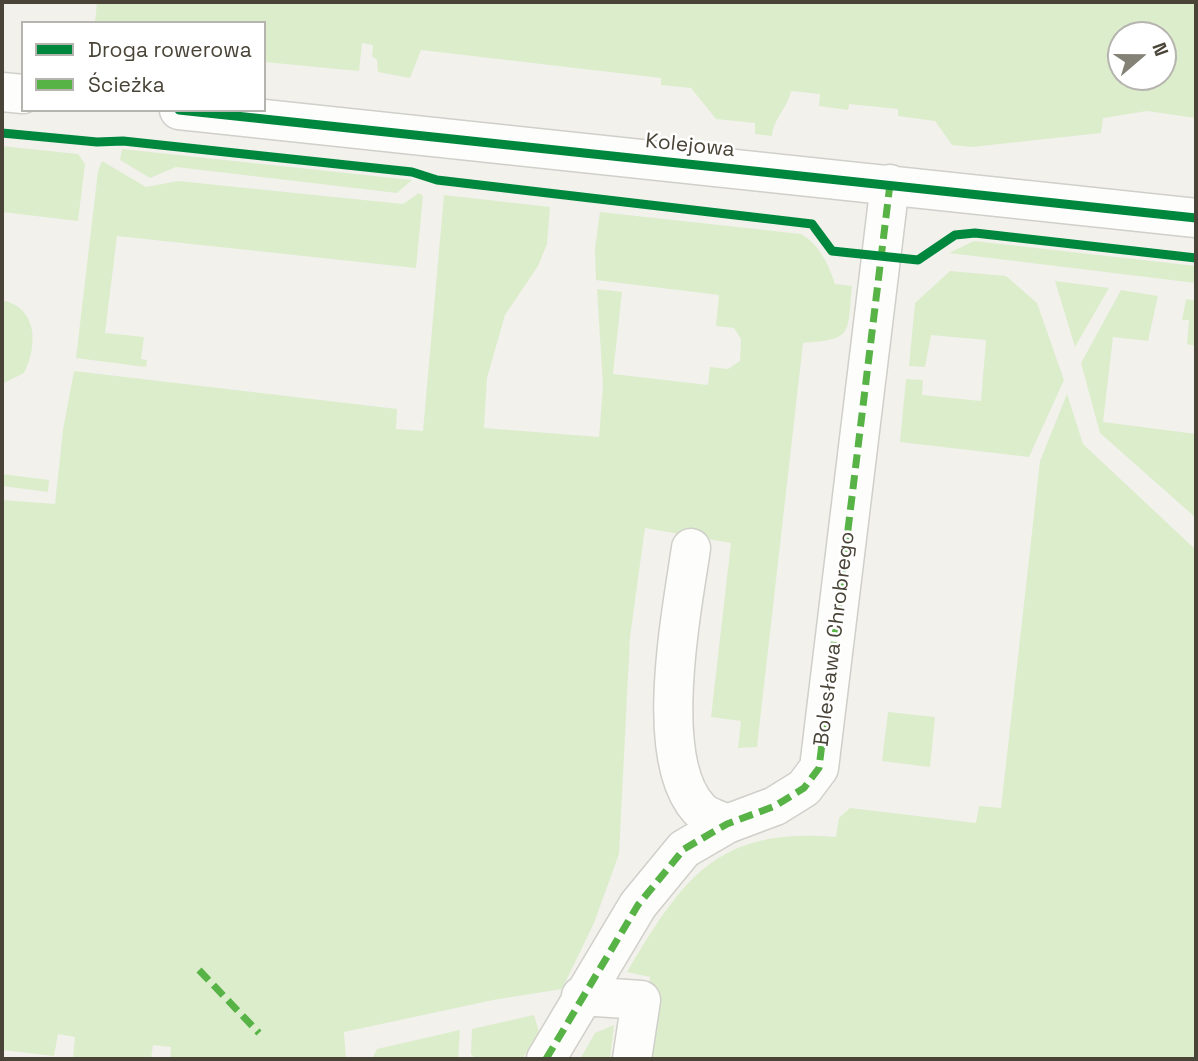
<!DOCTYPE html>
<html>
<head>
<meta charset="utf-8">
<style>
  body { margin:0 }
  #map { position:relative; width:1198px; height:1061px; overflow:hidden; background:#f2f1ec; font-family:"Space Grotesk",sans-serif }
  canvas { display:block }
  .frame { position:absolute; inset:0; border:4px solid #494437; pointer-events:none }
  .legend { position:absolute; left:21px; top:21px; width:245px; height:91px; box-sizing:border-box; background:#fff; border:2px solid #b6b4af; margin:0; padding:9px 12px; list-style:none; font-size:21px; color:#494437 }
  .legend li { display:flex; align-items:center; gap:14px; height:35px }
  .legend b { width:35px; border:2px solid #b6b4af }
  .north { position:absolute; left:1107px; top:21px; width:70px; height:70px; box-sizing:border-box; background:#fff; border:2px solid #b6b4af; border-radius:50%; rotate:70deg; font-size:19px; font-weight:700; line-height:28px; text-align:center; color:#494437 }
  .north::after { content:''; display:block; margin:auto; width:24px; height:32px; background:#848176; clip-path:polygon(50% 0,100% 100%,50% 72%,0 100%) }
</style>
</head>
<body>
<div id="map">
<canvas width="1198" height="1061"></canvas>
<div class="frame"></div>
<ul class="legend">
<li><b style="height:9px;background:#00873e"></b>Droga rowerowa</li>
<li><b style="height:9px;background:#57b346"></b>Ścieżka</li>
</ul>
<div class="north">N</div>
</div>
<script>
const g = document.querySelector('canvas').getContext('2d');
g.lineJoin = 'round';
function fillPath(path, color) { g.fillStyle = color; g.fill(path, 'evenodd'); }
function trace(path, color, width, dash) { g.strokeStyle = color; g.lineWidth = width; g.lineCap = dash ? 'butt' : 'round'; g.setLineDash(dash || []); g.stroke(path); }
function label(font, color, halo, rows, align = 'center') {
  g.font = font + ' "Space Grotesk",sans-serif'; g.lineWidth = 5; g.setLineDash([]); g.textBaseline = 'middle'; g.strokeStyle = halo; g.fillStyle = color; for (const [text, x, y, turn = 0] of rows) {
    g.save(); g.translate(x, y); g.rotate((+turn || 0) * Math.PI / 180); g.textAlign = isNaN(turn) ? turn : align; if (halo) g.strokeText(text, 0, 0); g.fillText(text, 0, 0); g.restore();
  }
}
const green = new Path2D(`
  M 97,2 L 1196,2 L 1196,118 L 1147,111 L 1103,118 L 1101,133 L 972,147 L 952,145 L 935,121 L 898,116 L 898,109 L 849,104 L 848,110 L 819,106 L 820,94 L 791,91 C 788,108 773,119 772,136 L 755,134 L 755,123 L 716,119 L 691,88 L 661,85 L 661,78 L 421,50 L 410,78 L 378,72 L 377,60 L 372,56 L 373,45 L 362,43 L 359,71 L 264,62 L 264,23 L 95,23 ZM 1121,35 L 1163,35 L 1163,77 L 1121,77 Z
  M 2,146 L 78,154 L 85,164 L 78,221 L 2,212 Z
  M 122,149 L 412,180 L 397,193 L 176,167 L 150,178 L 120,160 Z
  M 102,161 L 146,187 L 178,181 L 403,204 L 419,193 L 423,196 L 416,268 L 117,236 L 105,333 L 144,337 L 141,359 L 147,360 L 146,367 L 76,358 L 98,171 Z
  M 444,195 L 550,207 L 547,244 L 538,266 L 505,315 L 487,378 L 484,428 L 599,437 L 603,386 L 597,289 L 622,292 L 613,374 L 708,385 L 710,367 L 728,369 L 740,361 L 741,339 L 734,328 L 716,326 L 719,295 L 596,280 L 595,249 L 600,212 L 801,234 C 819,244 829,265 835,284 L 852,286 C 847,335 854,339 803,343 L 757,747 L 738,748 L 741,721 L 711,717 L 731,543 L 645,528 L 630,637 L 619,854 L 594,923 L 562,989 L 493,1000 L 344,1032 L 346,1059 L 170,1059 L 171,1047 L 153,1045 L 151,1059 L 73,1058 L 75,1037 L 58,1034 L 54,1056 L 2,1050 L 2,500 L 55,504 L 63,430 L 74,371 L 397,409 L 396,429 L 423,431 Z
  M 974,241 L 1196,266 L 1196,283 L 949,253 Z
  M 950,271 L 1006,276 L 1037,303 L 1064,380 L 1029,457 L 900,442 L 906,379 L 923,380 L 922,395 L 981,401 L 986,340 L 931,335 L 925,367 L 909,366 L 915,303 Z
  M 1055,281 L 1109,288 L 1075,347 Z
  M 1121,290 L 1158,296 L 1148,341 L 1113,337 L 1103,422 L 1196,434 L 1196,518 L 1100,433 L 1081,363 Z
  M 1186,299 L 1196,301 L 1196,346 L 1187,344 L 1189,320 L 1182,320 Z
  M 2,300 C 38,308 38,345 24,373 L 2,384 Z
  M 1067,394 L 1083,444 L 1196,550 L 1196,1059 L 641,1059 L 650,977 L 627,972 C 683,878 717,827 836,837 L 839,818 L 850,808 L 976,823 L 979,806 L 1001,808 L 1040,461 Z
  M 2,474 L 49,480 L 48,492 L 2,486 Z
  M 888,712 L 935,717 L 930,767 L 882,761 Z
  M 534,1015 L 539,1032 L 523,1058 L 476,1059 L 471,1054 L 472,1029 Z
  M 614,1025 L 610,1059 L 580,1059 L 595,1033 Z
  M 460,1030 L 458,1059 L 372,1059 L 377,1049 Z`);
const minor = new Path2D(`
  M 2,92 L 23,94
  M 179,110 L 1196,218
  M 691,548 C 682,611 652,758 699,809 C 705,816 719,820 727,824
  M 581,996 L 641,1000 L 632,1059
  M 546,1059 L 638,905 L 684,849 L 727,824 L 775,806 L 804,788 L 819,768 L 890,184`);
const quiet = new Path2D(`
  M 199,970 L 259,1033
  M 546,1059 L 638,905 L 684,849 L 727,824 L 775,806 L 804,788 L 819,768 L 890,184`);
const cycleway = new Path2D(`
  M 179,110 L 1196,218
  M 2,133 L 97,142 L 123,141 L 412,172 L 437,180 L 812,224 L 832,251 L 918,260 L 955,235 L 975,233 L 1196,258`);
const streetNames = [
  ["Kolejowa",690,146,6],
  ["Bolesława Chrobrego",835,639,-83]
];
fillPath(green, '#dcedcc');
trace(minor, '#d0cfc9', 41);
trace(minor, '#fdfdfc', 38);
trace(quiet, '#57b346', 7, [14, 7]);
trace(cycleway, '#00873e', 9);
label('21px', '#494437', '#fff', streetNames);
</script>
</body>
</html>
